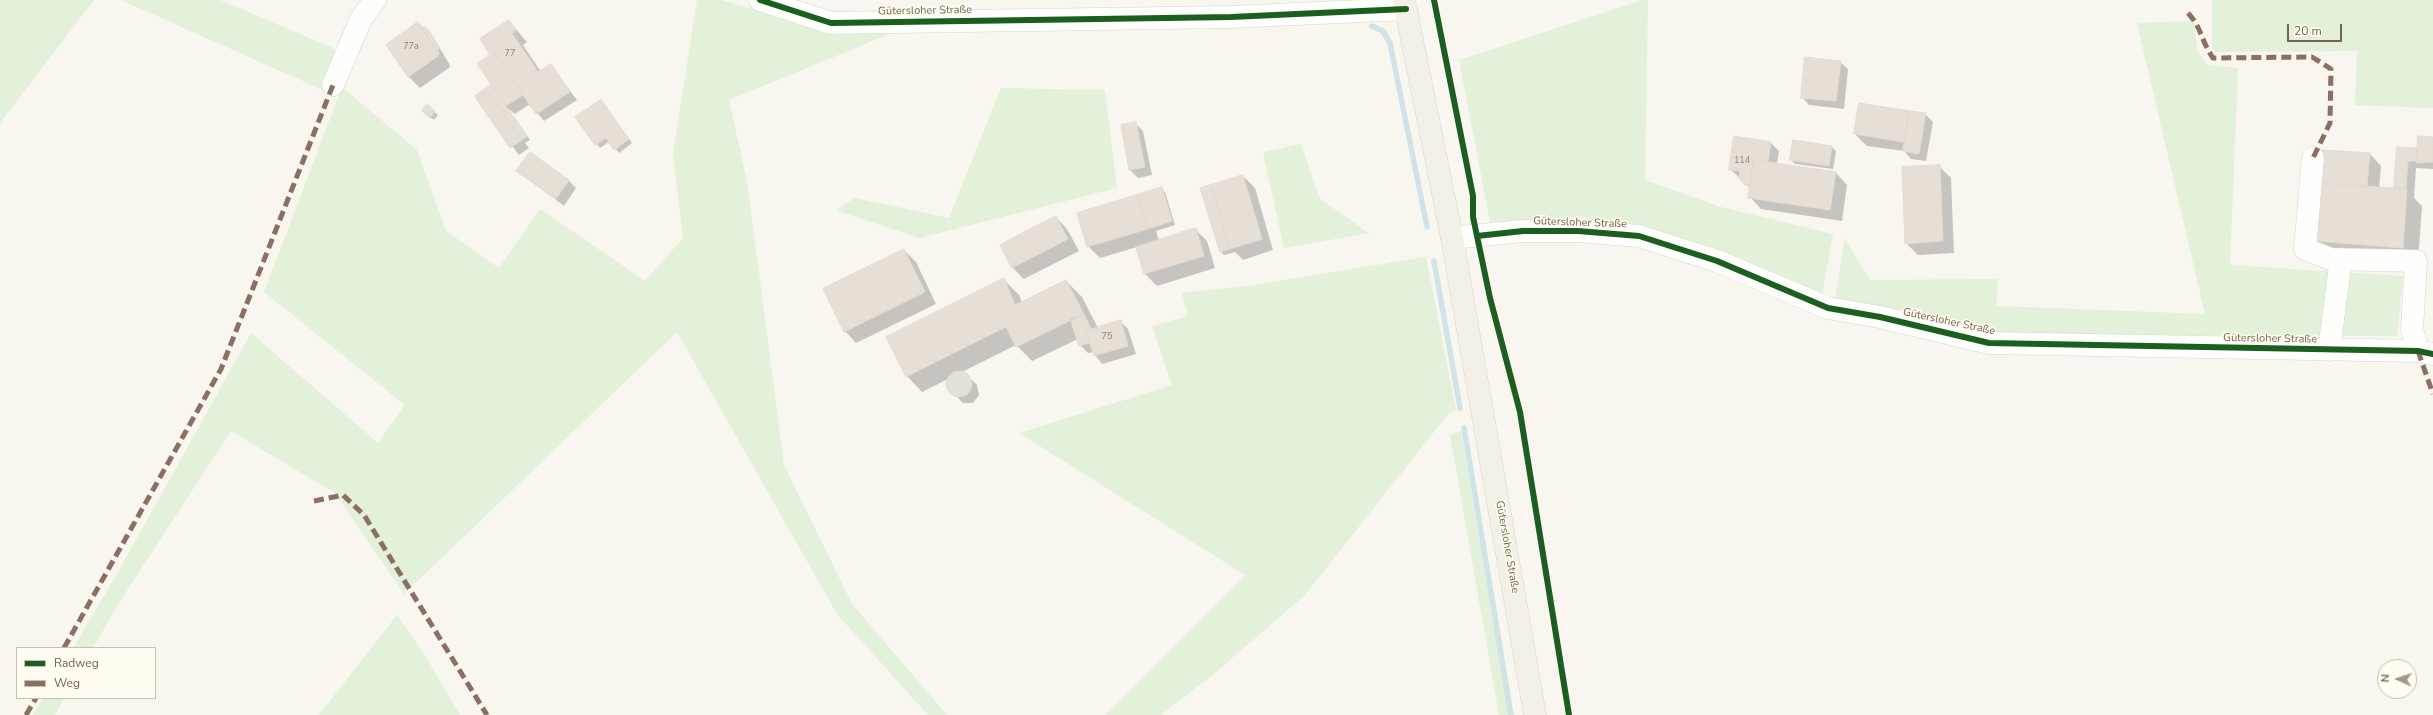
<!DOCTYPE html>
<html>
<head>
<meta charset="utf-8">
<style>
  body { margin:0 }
  #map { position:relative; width:2433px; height:715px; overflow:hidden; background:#f8f6ef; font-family:"Nunito Sans",sans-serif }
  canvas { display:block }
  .legend { position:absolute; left:16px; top:647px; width:140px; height:52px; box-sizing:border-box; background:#fffcf2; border:1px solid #c9bfb0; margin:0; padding:5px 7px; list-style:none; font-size:12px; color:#78634d }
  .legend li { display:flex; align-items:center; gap:8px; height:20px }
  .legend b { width:20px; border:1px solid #c9bfb0 }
  .north { position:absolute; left:2377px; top:659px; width:40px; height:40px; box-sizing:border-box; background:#fffcf2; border:1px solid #c9bfb0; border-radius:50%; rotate:273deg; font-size:11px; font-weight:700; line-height:16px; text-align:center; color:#78634d }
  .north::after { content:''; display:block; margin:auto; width:14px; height:18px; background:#a59686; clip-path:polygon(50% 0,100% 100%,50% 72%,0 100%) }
  .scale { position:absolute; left:2287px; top:24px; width:55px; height:18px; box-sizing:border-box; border:2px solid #78634d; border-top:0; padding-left:5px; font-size:12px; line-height:14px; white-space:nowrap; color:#78634d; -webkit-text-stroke:3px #fffcf2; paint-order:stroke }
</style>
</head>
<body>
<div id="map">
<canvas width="2433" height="715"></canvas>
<ul class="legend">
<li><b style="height:5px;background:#1b5e20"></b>Radweg</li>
<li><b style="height:5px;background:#8d6e63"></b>Weg</li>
</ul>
<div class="north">N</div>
<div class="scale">20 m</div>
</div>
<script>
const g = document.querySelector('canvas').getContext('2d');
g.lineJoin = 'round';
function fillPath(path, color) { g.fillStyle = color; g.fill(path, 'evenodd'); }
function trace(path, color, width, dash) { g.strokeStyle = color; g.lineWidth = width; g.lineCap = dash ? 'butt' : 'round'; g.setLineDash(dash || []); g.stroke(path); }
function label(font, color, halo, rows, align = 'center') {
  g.font = font + ' "Nunito Sans",sans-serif'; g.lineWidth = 3; g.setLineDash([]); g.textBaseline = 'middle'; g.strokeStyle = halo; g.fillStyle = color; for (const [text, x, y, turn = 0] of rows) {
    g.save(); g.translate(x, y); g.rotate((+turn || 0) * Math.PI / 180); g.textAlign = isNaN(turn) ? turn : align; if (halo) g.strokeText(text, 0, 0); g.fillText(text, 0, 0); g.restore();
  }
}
const green = new Path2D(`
  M 0,0 L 94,0 L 0,123 Z
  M 121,0 L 220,0 L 340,51 L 323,90 Z
  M 697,0 L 721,0 L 833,32 L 892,33 L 729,100 L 747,181 L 784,465 L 852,604 L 947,715 L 928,715 L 837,614 L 677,332 L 404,594 L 335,493 L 231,431 L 122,598 L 93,648 L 73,648 L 117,574 L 251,333 L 378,443 L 405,405 L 264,292 L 342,87 L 417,150 L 446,231 L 499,268 L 540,209 L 645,281 L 683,238 L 673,154 Z
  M 1643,0 L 1648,0 L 1645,180 L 1721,207 L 1833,234 L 1822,295 L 1642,225 L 1580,217 L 1490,222 L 1459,60 Z
  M 2212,0 L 2433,0 L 2433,108 L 2355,105 L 2357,51 L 2216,52 L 2212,47 Z
  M 2194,21 L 2197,51 L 2207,65 L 2238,68 L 2230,265 L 2403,276 L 2397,336 L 1992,334 L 1835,299 L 1845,238 L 1870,280 L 1998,279 L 1996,306 L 2205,314 L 2137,23 Z
  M 1001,88 L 1105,90 L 1117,188 L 919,238 L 836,210 L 855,198 L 949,218 Z
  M 1301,144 L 1320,199 L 1369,233 L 1284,248 L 1263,152 Z
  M 1426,257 L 1456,409 L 1449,413 L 1304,596 L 1216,672 L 1161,715 L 1105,715 L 1245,575 L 1019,433 L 1172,385 L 1152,326 L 1188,316 L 1182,293 L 1254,285 Z
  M 1461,431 L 1509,715 L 1499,715 L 1450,435 Z
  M 397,615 L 426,657 L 460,715 L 319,715 Z
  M 43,698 L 64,698 L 55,715 L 33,715 Z`);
const shadow = new Path2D(`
  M 509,21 L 527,42 L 523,45 L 541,72 L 551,65 L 577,100 L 544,121 L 530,104 L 515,114 L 507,108 L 530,140 L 525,143 L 529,148 L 519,155 L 476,97 L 493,85 L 492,55 Z
  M 418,24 L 430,32 L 450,65 L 449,68 L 420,88 L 408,76 Z
  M 1840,62 L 1848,69 L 1844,109 L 1809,105 L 1802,97 Z
  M 601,101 L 632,143 L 619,153 L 610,141 L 600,148 L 576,117 Z
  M 427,105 L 438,115 L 434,120 L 427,114 Z
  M 1909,112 L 1925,114 L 1933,122 L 1926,161 L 1911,159 L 1904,151 L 1867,146 L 1855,134 Z
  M 1135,123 L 1143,131 L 1152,175 L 1138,178 L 1130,170 Z
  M 2433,138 L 2433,169 L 2416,168 L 2414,198 L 2422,206 L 2418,262 L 2332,256 L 2316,241 L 2370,154 L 2381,166 L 2379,189 L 2397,190 L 2398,148 L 2419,149 Z
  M 1771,143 L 1779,151 L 1777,164 L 1836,173 L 1847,185 L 1842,221 L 1761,209 L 1750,197 L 1751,189 L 1730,169 Z
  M 1832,147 L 1836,151 L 1833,169 L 1795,164 L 1791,160 Z
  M 1939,166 L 1951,178 L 1954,253 L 1918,255 L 1906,243 Z
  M 518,171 L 568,180 L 576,188 L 564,206 Z
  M 1243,176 L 1255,188 L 1273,250 L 1243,260 L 1235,252 L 1224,255 L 1220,251 Z
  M 1161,189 L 1165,192 L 1175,225 L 1156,231 L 1159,241 L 1195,229 L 1207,241 L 1215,268 L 1157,286 L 1145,274 L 1137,247 L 1100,258 L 1088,246 Z
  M 1056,217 L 1067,229 L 1079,251 L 1024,279 L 1013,268 L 1001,245 Z
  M 904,250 L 916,262 L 936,304 L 856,343 L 845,331 Z
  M 1003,279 L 1019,295 L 1022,303 L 1066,281 L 1082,297 L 1098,328 L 1121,322 L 1128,329 L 1136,354 L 1102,364 L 1093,352 L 1088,353 L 1080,345 L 1078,339 L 1032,361 L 1016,345 L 960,373 L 969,377 L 977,385 L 979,395 L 973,403 L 963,403 L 955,395 L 948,387 L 950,378 L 922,392 L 907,376 Z`);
const stream = new Path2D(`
  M 1372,26 L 1383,31 L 1390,43 L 1427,227
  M 1434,261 L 1460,408
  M 1464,428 L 1511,715`);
const building = new Path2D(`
  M 509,20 L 516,30 L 512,33 L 538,72 L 517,86 L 494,52 L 490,55 L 480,39 Z
  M 418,22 L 439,53 L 438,56 L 408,77 L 386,45 Z
  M 426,27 L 440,48 L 437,50 L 423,30 Z
  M 494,52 L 523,95 L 506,106 L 477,64 Z
  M 1805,57 L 1841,61 L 1836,101 L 1801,98 Z
  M 551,64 L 570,92 L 536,114 L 517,86 Z
  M 491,85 L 527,136 L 522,140 L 488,92 L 477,100 L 475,96 Z
  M 488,92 L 522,140 L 510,148 L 477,100 Z
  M 601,100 L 629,139 L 614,150 L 606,138 L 595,145 L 575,117 Z
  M 1859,103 L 1909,111 L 1904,142 L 1854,134 Z
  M 427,104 L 435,111 L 430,118 L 422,111 Z
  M 1909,111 L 1926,113 L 1919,154 L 1903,151 Z
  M 1136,122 L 1145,167 L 1129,170 L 1121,125 Z
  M 1734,136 L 1771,142 L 1768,162 L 1754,160 L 1750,186 L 1745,185 L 1739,178 L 1740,171 L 1729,170 Z
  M 2418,136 L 2433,137 L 2433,162 L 2417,163 Z
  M 1793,140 L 1832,146 L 1829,166 L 1790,160 Z
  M 2397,147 L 2418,148 L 2417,161 L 2408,161 L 2406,189 L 2394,189 Z
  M 2323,150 L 2370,153 L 2367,187 L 2320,183 Z
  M 530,152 L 569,180 L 556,199 L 516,171 Z
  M 1754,160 L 1836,172 L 1830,210 L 1748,198 Z
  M 1940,165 L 1943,241 L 1905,244 L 1902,167 Z
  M 1243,175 L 1262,239 L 1230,249 L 1211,185 Z
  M 2320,183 L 2407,189 L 2403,248 L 2315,241 Z
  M 1211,185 L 1230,249 L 1220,252 L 1200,188 Z
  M 1162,187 L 1172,221 L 1148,229 L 1137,195 Z
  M 1137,195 L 1148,229 L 1087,247 L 1077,213 Z
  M 1056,216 L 1068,239 L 1012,268 L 1000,245 Z
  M 1196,228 L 1204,256 L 1144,274 L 1136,247 Z
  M 904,249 L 925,292 L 844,332 L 823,289 Z
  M 1004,278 L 1015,305 L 1066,280 L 1084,314 L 1016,347 L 1006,327 L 906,377 L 886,337 Z
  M 1084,314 L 1091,329 L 1086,331 L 1090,343 L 1079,346 L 1070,319 Z
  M 1121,320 L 1128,346 L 1094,356 L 1086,331 Z
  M946 384a13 13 0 1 1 26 0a13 13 0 1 1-26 0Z`);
const minor = new Path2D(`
  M 760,0 L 831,23 L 1231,17 L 1406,9
  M 333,85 L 361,19 L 375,0
  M 2313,158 L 2305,249 L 2331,259 L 2416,261 L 2412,329 L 2418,351
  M 1452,238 L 1523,231 L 1578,231 L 1639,236 L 1717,261 L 1828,308 L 1880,317 L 1989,343 L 2418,351 L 2433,354
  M 2329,350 L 2341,259`);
const major = new Path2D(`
  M 1404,0 L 1452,238 L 1535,715`);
const quiet = new Path2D(`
  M 2188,13 C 2202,28 2201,41 2213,58 L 2312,57 L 2331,69 L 2330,123 L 2313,158
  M 2418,351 L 2433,394
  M 314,501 L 343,495 L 364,515 L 487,715
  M 64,648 L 221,369 L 333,85
  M 26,715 L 36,698`);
const cycleway = new Path2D(`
  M 760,0 L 831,23 L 1231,17 L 1406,9
  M 1434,0 L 1473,196 L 1473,217 L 1490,298 L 1520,412 L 1569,715
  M 1477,236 L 1523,231 L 1578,231 L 1639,236 L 1717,261 L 1828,308 L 1880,317 L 1989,343 L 2418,351 L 2433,354`);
const numberNames = [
  ["77a",411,47],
  ["77",510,54],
  ["114",1742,161],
  ["75",1107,337]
];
const streetNames = [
  ["Gütersloher Straße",925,11,-1],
  ["Gütersloher Straße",1580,223,2],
  ["Gütersloher Straße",1949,322,12],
  ["Gütersloher Straße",2270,339,1],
  ["Gütersloher Straße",1507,547,80]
];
fillPath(green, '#e3f0da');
fillPath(shadow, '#0003');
trace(stream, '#d0e3e9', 5.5);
fillPath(building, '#e5dfd6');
trace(building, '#e1dad1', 1);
trace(minor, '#d8d3cd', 23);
trace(major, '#dad3cc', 23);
trace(minor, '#fefefd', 22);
trace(major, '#f3f0e7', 22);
trace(quiet, '#8d6e63', 5, [10, 5]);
trace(cycleway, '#1b5e20', 6);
label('9px', '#958472', null, numberNames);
label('11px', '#78634d', '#fffcf2', streetNames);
</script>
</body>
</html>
